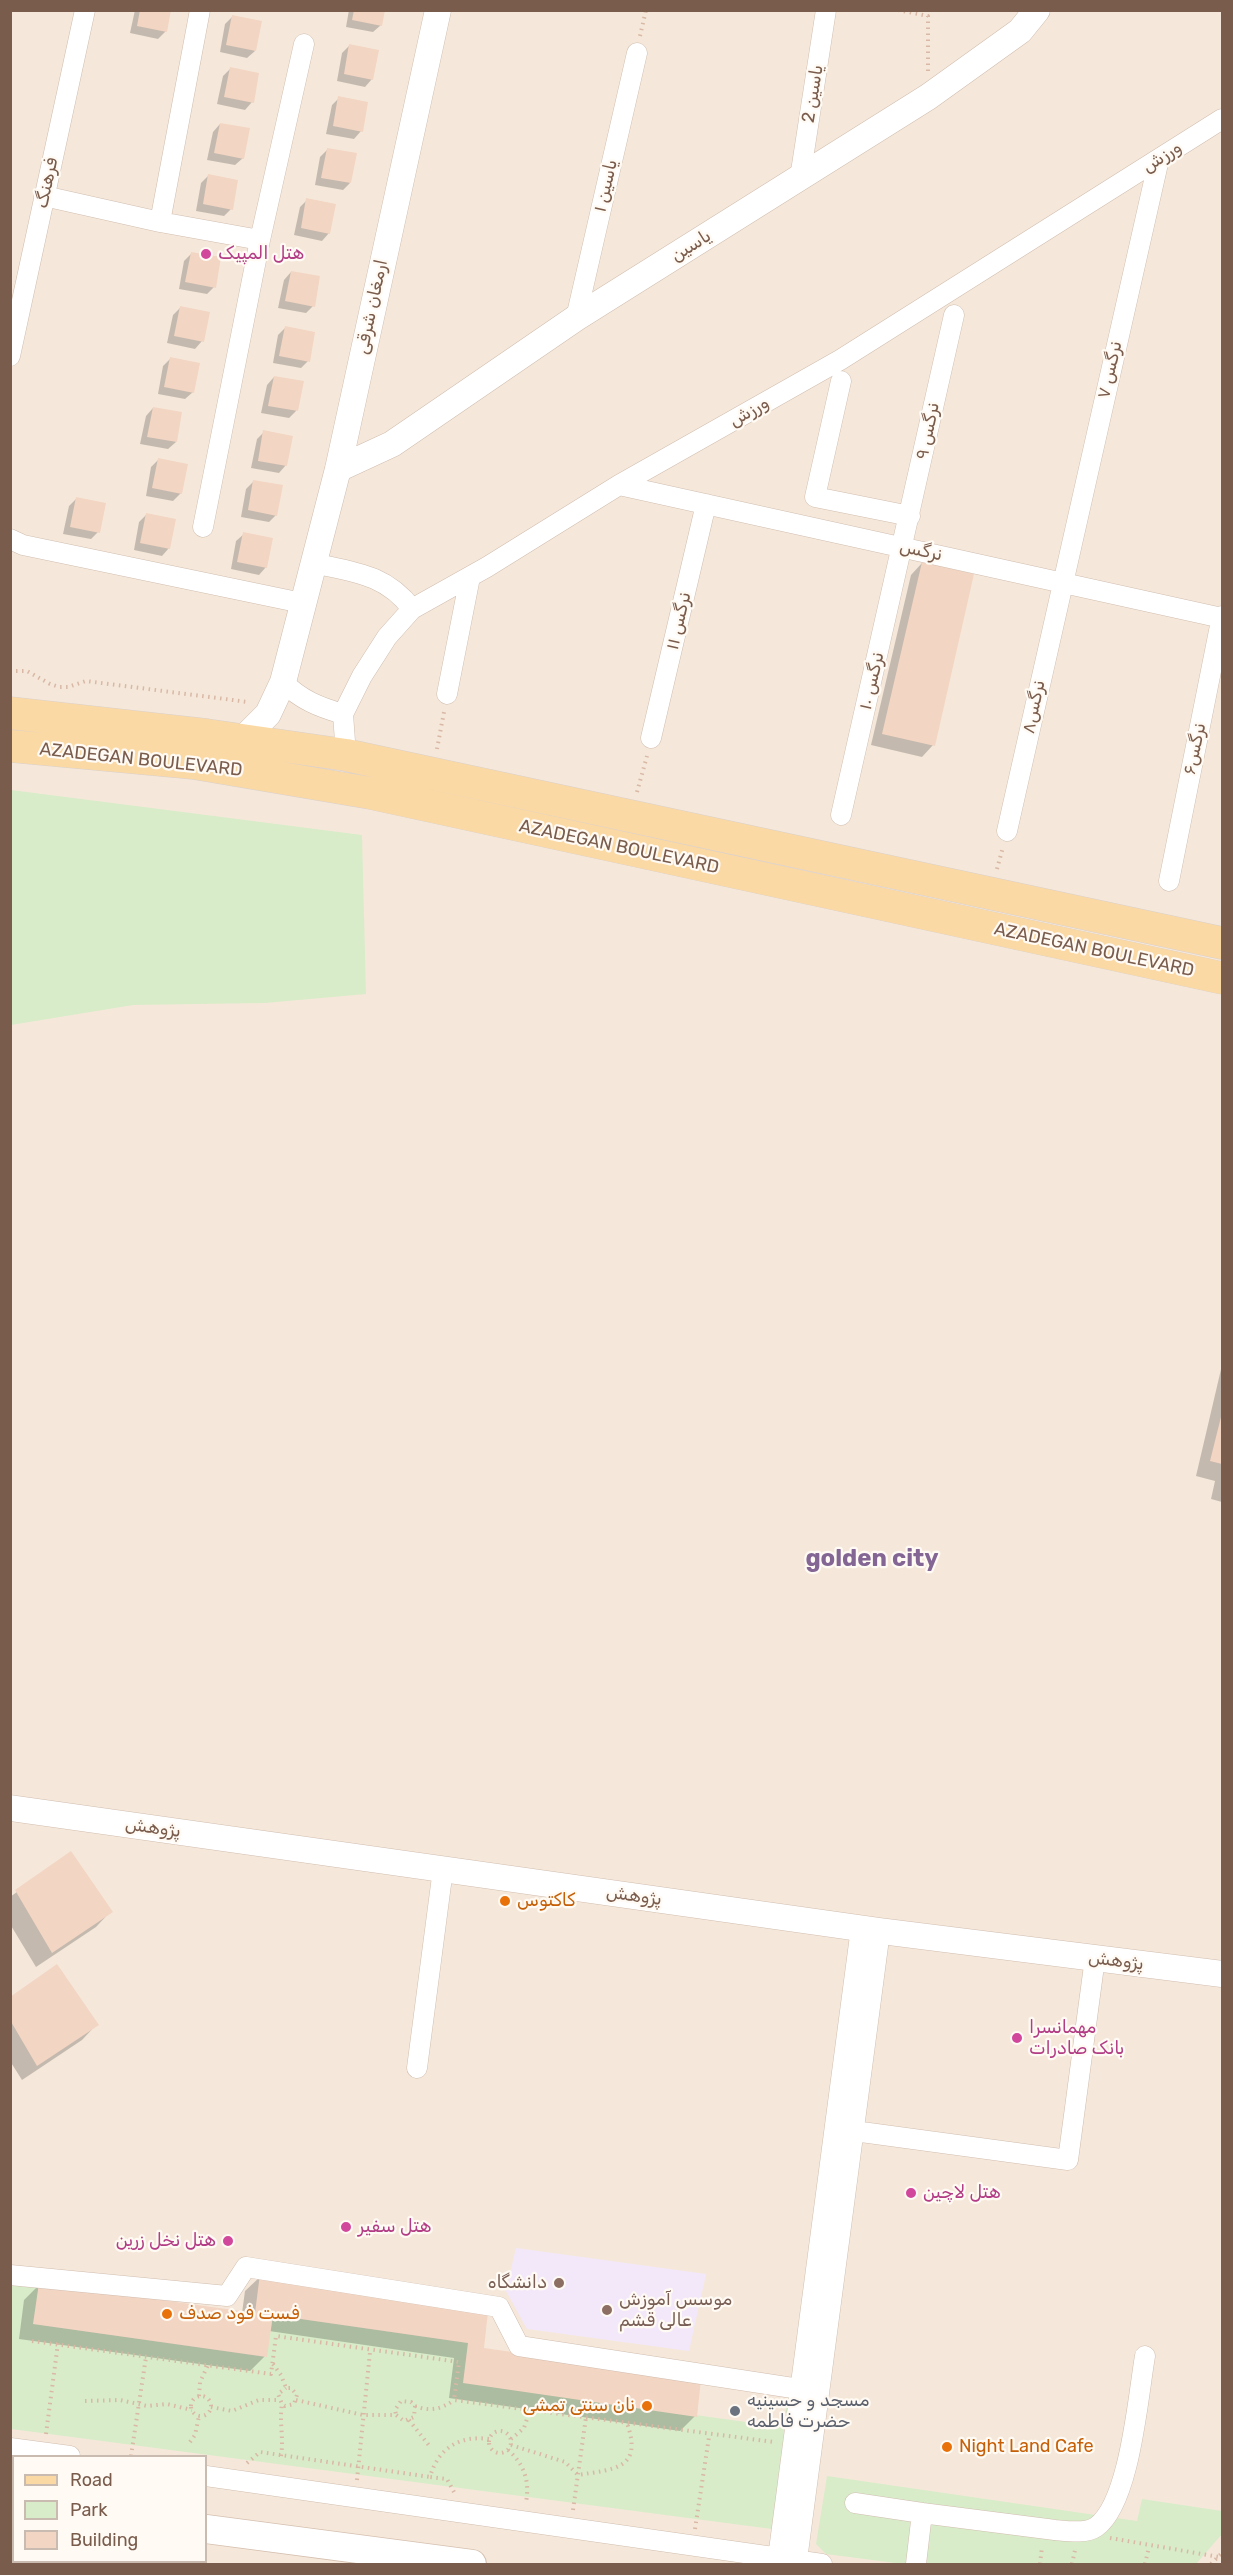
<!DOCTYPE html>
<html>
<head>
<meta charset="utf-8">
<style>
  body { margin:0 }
  #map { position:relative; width:1233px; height:2575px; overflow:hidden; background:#fdf6ec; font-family:Rubik,sans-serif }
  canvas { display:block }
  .frame { position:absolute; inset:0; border:12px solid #7a5c4d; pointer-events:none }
  .legend { position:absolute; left:12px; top:2455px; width:195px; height:108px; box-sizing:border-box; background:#fffaf3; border:2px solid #cabbb1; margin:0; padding:8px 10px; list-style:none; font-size:18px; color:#7a5c4d }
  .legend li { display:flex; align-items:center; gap:12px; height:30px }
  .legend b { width:30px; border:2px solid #cabbb1 }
</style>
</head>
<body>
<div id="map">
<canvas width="1233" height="2575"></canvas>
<div class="frame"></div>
<ul class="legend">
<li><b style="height:8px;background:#fbd9a5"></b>Road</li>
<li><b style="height:16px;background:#d8ecc9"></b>Park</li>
<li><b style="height:16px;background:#f3d5c3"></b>Building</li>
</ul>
</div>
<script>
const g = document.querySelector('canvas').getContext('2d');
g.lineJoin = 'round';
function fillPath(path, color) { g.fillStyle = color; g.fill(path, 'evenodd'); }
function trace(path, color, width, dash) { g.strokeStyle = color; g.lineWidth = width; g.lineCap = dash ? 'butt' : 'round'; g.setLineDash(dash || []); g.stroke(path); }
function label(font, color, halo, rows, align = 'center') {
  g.font = font + ' Rubik,"Noto Naskh Arabic",sans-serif'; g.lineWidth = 4.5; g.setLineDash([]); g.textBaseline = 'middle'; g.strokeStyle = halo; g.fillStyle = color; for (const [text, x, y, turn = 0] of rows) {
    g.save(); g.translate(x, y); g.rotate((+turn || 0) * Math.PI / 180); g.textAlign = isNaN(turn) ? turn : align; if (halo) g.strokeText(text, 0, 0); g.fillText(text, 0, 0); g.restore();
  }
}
const residential = new Path2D(`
  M 11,11 L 1222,11 L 1222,2564 L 11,2564 ZM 14,2456 L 206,2456 L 206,2562 L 14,2562 Z`);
const education = new Path2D(`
  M 516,2248 L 706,2274 L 689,2351 L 527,2329 L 506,2291 Z`);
const green = new Path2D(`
  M 11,790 L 362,835 L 366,994 L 265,1003 L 133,1005 L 11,1025 Z
  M 11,2282 L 39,2283 L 34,2324 L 266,2357 L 273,2315 L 468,2343 L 464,2383 L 782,2427 L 789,2396 L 803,2400 L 787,2531 L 11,2429 Z
  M 827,2476 L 1137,2521 L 1142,2499 L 1222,2511 L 1222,2534 L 1196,2564 L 903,2564 L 826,2554 L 816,2544 Z`);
const shadow = new Path2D(`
  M 135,10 L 170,10 L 166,31 L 158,39 L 130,33 Z
  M 349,10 L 383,10 L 381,25 L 373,32 L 346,27 Z
  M 232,17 L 255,51 L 247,58 L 220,52 L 225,24 Z
  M 350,45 L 372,79 L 365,87 L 337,81 L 342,53 Z
  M 230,69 L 252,102 L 245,110 L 217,104 L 223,76 Z
  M 339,98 L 361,131 L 354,139 L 326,134 L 332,105 Z
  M 220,124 L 243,158 L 235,165 L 207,160 L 213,132 Z
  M 328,149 L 350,183 L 343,190 L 315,185 L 320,157 Z
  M 209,175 L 231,209 L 224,216 L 196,211 L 201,183 Z
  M 307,200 L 329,233 L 322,241 L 294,235 L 300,207 Z
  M 192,253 L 214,287 L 207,294 L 179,289 L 184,261 Z
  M 291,272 L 313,306 L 306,313 L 278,308 L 284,280 Z
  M 180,308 L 202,341 L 195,349 L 167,343 L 173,315 Z
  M 286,327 L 308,361 L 301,368 L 273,363 L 278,335 Z
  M 170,359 L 193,392 L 185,399 L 158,394 L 163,366 Z
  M 274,377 L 302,383 L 296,411 L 289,418 L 261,413 L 267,385 Z
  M 153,408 L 176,442 L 168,449 L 140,444 L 146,416 Z
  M 264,432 L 286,465 L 279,473 L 251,468 L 257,439 Z
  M 158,460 L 181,493 L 173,501 L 146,496 L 151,467 Z
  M 254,481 L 276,515 L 269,522 L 241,517 L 246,489 Z
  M 76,499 L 98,532 L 91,539 L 63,534 L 69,506 Z
  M 146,515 L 169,548 L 162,556 L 134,550 L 139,522 Z
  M 244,534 L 266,567 L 259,575 L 231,569 L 236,541 Z
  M 922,563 L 933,745 L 922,757 L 871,745 L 911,575 Z
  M 1222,1365 L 1222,1502 L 1211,1499 L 1215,1481 L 1196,1476 Z
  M 71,1853 L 111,1911 L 96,1927 L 36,1967 L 10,1924 L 10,1897 Z
  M 10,1998 L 97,2024 L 82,2040 L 22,2080 L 10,2061 Z
  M 261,2276 L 486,2313 L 482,2349 L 695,2416 L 680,2431 L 449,2398 L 454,2358 L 269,2331 L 265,2356 L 250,2371 L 19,2339 L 24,2300 L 39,2285 L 242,2313 L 245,2291 Z`);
const building = new Path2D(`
  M 140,10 L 171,10 L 167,32 L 137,26 Z
  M 354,10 L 385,10 L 382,26 L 352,20 Z
  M 232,15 L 262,21 L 256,51 L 226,45 Z
  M 349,44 L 379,50 L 373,80 L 344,74 Z
  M 230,67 L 259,73 L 254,103 L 224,97 Z
  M 338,96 L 368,102 L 363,132 L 333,126 Z
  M 220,123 L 250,128 L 244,159 L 214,153 Z
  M 327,148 L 357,153 L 351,183 L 321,178 Z
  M 208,174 L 238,180 L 233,210 L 203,204 Z
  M 306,198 L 336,204 L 330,234 L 301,228 Z
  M 191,252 L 221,257 L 216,288 L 185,282 Z
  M 291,271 L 320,276 L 315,307 L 285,301 Z
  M 180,306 L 210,312 L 204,342 L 174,336 Z
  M 285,326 L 315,332 L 310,362 L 279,356 Z
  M 170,357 L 200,363 L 194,393 L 164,387 Z
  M 274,376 L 304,381 L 298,411 L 268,406 Z
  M 153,407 L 182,412 L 177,442 L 147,437 Z
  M 263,430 L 293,436 L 287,466 L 258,461 Z
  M 158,458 L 188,464 L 182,494 L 152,488 Z
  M 253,480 L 283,485 L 277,516 L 248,510 Z
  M 76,497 L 106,503 L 100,533 L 70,527 Z
  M 146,513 L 176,519 L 170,549 L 140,543 Z
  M 243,532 L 273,538 L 267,568 L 237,562 Z
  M 922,562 L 974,574 L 935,746 L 882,734 Z
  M 1222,1413 L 1222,1464 L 1210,1461 Z
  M 71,1851 L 113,1912 L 52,1953 L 15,1890 Z
  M 57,1964 L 99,2025 L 37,2066 L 10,2020 L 10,1997 Z
  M 260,2274 L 488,2312 L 484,2348 L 701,2379 L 697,2417 L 463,2383 L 468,2343 L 273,2315 L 267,2357 L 33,2324 L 39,2283 L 255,2313 Z`);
const path = new Path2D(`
  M 898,10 L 928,16 L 928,71
  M 640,36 L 646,10
  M 10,671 L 27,671 L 50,684 L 59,687 L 68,687 L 86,681 L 248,702
  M 437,749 L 444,712
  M 637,792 L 647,756
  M 997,869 L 1003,847
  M 32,2341 L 271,2374 L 276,2336 L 459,2362 L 454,2400 L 774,2442
  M 273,2364 L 281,2375 L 286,2388 L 291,2388 L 297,2395 L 294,2404 L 285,2406 L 282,2404 L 278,2394 L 286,2388
  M 199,2396 L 200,2382 L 208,2365
  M191 2406a10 10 0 1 1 20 0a10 10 0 1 1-20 0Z
  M 296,2400 L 363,2415 L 396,2415 L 404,2421 L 414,2417 L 415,2406 L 411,2402 L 401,2401 L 395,2410 L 396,2415
  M 85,2401 L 120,2400 L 147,2406 L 167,2404 L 192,2410
  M 415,2406 C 430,2412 442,2409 454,2400
  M 211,2407 L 232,2411 L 259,2400 L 278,2400
  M 409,2420 L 431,2448
  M489 2442a11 11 0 1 1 22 0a11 11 0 1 1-22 0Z
  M 46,2434 L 58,2343
  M 511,2439 L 524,2428 L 530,2410
  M 190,2442 L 195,2435 L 199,2416
  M 511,2445 L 565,2462 L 578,2475 C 615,2469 643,2469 627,2423
  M 508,2450 C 524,2464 530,2481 526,2502
  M 131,2456 L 146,2357
  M 281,2456 C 284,2438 279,2422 282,2404
  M 247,2463 L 260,2452 L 430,2477
  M 357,2480 L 370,2352
  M 454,2492 L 447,2479 L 430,2477 C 438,2448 460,2435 489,2439
  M 573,2510 L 586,2417
  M 695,2529 L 709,2437
  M 1110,2538 L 1219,2557
  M 1040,2564 L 1042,2547
  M 1072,2564 L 1075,2550
  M 1145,2564 L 1149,2547
  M 1211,2564 L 1222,2553`);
const minor = new Path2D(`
  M 800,178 L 826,10
  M 44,196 L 160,222 L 260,240
  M 160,222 L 200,10
  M 576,318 L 637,53
  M 10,356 L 85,10
  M 841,381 L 815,497 L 910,516
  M 619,485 L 1222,618
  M 203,527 L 260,240 L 304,44
  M 10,539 L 23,545 L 302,603
  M 313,563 C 353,572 386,574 412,609
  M 283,682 C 301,700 319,707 343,714
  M 447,694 L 470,577
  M 651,738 L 706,504
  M 346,755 L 343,714 L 362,676 L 387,637 L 412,609 L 487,567 L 619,485 L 840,360 L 1222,119
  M 841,815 L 954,315
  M 1007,831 L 1159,159
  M 1169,881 L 1222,616
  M 417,2068 L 443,1869
  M 854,2131 L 1068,2160 L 1095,1958
  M 10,2275 L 227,2296 L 246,2267 L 499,2307 L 519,2346 L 819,2392
  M 10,2448 L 70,2456
  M 206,2476 L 822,2564
  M 855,2503 L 922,2513 L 916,2564
  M 922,2513 L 1055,2530 C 1067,2531 1086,2534 1096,2527 C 1130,2503 1138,2396 1145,2356
  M 778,2558 L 861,1928
  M 797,2560 L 880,1931`);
const tertiary = new Path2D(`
  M 338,469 L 392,444 L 576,318 L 928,97 L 1020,31 L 1037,10
  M 242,740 L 268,714 L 283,682 L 338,469 L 438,10
  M 10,1808 L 880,1931 L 1222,1974`);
const secondary = new Path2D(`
  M 10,2503 L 14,2503
  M 206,2529 L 472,2564
  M 10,2548 L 14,2549
  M 110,2562 L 132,2564`);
const primary = new Path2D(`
  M 10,713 L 207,735 L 346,755 L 1222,943
  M 10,746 L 193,763 L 370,793 L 1222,978`);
const markers = [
  [206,254,6,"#d1479c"],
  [505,1901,6,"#e8710a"],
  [1017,2038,6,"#d1479c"],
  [911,2193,6,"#d1479c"],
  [346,2227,6,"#d1479c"],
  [228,2241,6,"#d1479c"],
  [559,2283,6,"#8d6e63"],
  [607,2310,6,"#8d6e63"],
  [167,2314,6,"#e8710a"],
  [647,2406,6,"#e8710a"],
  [735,2411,6,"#6b7280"],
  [947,2447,6,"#e8710a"]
];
const streetNames = [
  ["یاسین 2",813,94,-81],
  ["ورزش",1162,157,-32],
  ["فرهنگ",47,183,-78],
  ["یاسین ۱",606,186,-77],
  ["یاسین",691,246,-32],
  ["ارمغان شرقی",372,307,-78],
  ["نرگس ۷",1110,370,-77],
  ["ورزش",749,412,-30],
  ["نرگس ۹",928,431,-78],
  ["نرگس",921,551,12],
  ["نرگس ۱۱",679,621,-77],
  ["نرگس ۱۰",872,681,-77],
  ["نرگس۸",1034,707,-78],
  ["نرگس۶",1195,749,-78],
  ["AZADEGAN BOULEVARD",141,760,6],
  ["AZADEGAN BOULEVARD",619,847,12],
  ["AZADEGAN BOULEVARD",1094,950,12],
  ["پژوهش",153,1828,8],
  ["پژوهش",634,1896,8],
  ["پژوهش",1116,1961,7]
];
const hotelNames = [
  ["هتل المپیک",218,254],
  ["مهمانسرا",1029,2028],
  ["بانک صادرات",1029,2049],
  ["هتل لاچین",923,2193],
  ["هتل سفیر",358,2227],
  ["هتل نخل زرین",216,2241,"right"]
];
const foodNames = [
  ["کاکتوس",517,1901],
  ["فست فود صدف",179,2314],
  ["نان سنتی تمشی",635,2406,"right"],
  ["Night Land Cafe",959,2447]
];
const educationNames = [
  ["دانشگاه",547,2283],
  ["موسس آموزش",619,2300,"left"],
  ["عالی قشم",619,2321,"left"]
];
const worshipNames = [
  ["مسجد و حسینیه",747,2401],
  ["حضرت فاطمه",747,2422]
];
const districtNames = [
  ["golden city",872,1559]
];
fillPath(residential, '#f5e8da');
fillPath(education, '#f3e8fa');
fillPath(green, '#d8ecc9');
fillPath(shadow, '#0003');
fillPath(building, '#f3d5c3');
trace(minor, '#d1beb0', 21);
trace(tertiary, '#d1beb0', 27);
trace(secondary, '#d6c0b0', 30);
trace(primary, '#dad1cd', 33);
trace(path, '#d9b8a5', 4, [1.5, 4.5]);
trace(minor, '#fff', 20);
trace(tertiary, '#fff', 26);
trace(secondary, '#fff', 28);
trace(primary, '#fbd9a5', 32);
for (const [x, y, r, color] of markers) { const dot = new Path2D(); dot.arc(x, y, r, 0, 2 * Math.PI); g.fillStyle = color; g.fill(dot); trace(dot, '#fffaf3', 2); }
label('18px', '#7a5c4d', '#fffaf3', streetNames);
label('18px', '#b23c85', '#fffaf3', hotelNames, 'left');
label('18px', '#c56008', '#fffaf3', foodNames, 'left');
label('18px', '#785e54', '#fffaf3', educationNames, 'right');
label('18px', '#5b616d', '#fffaf3', worshipNames, 'left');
label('bold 24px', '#846695', '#fffaf3', districtNames);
</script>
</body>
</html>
